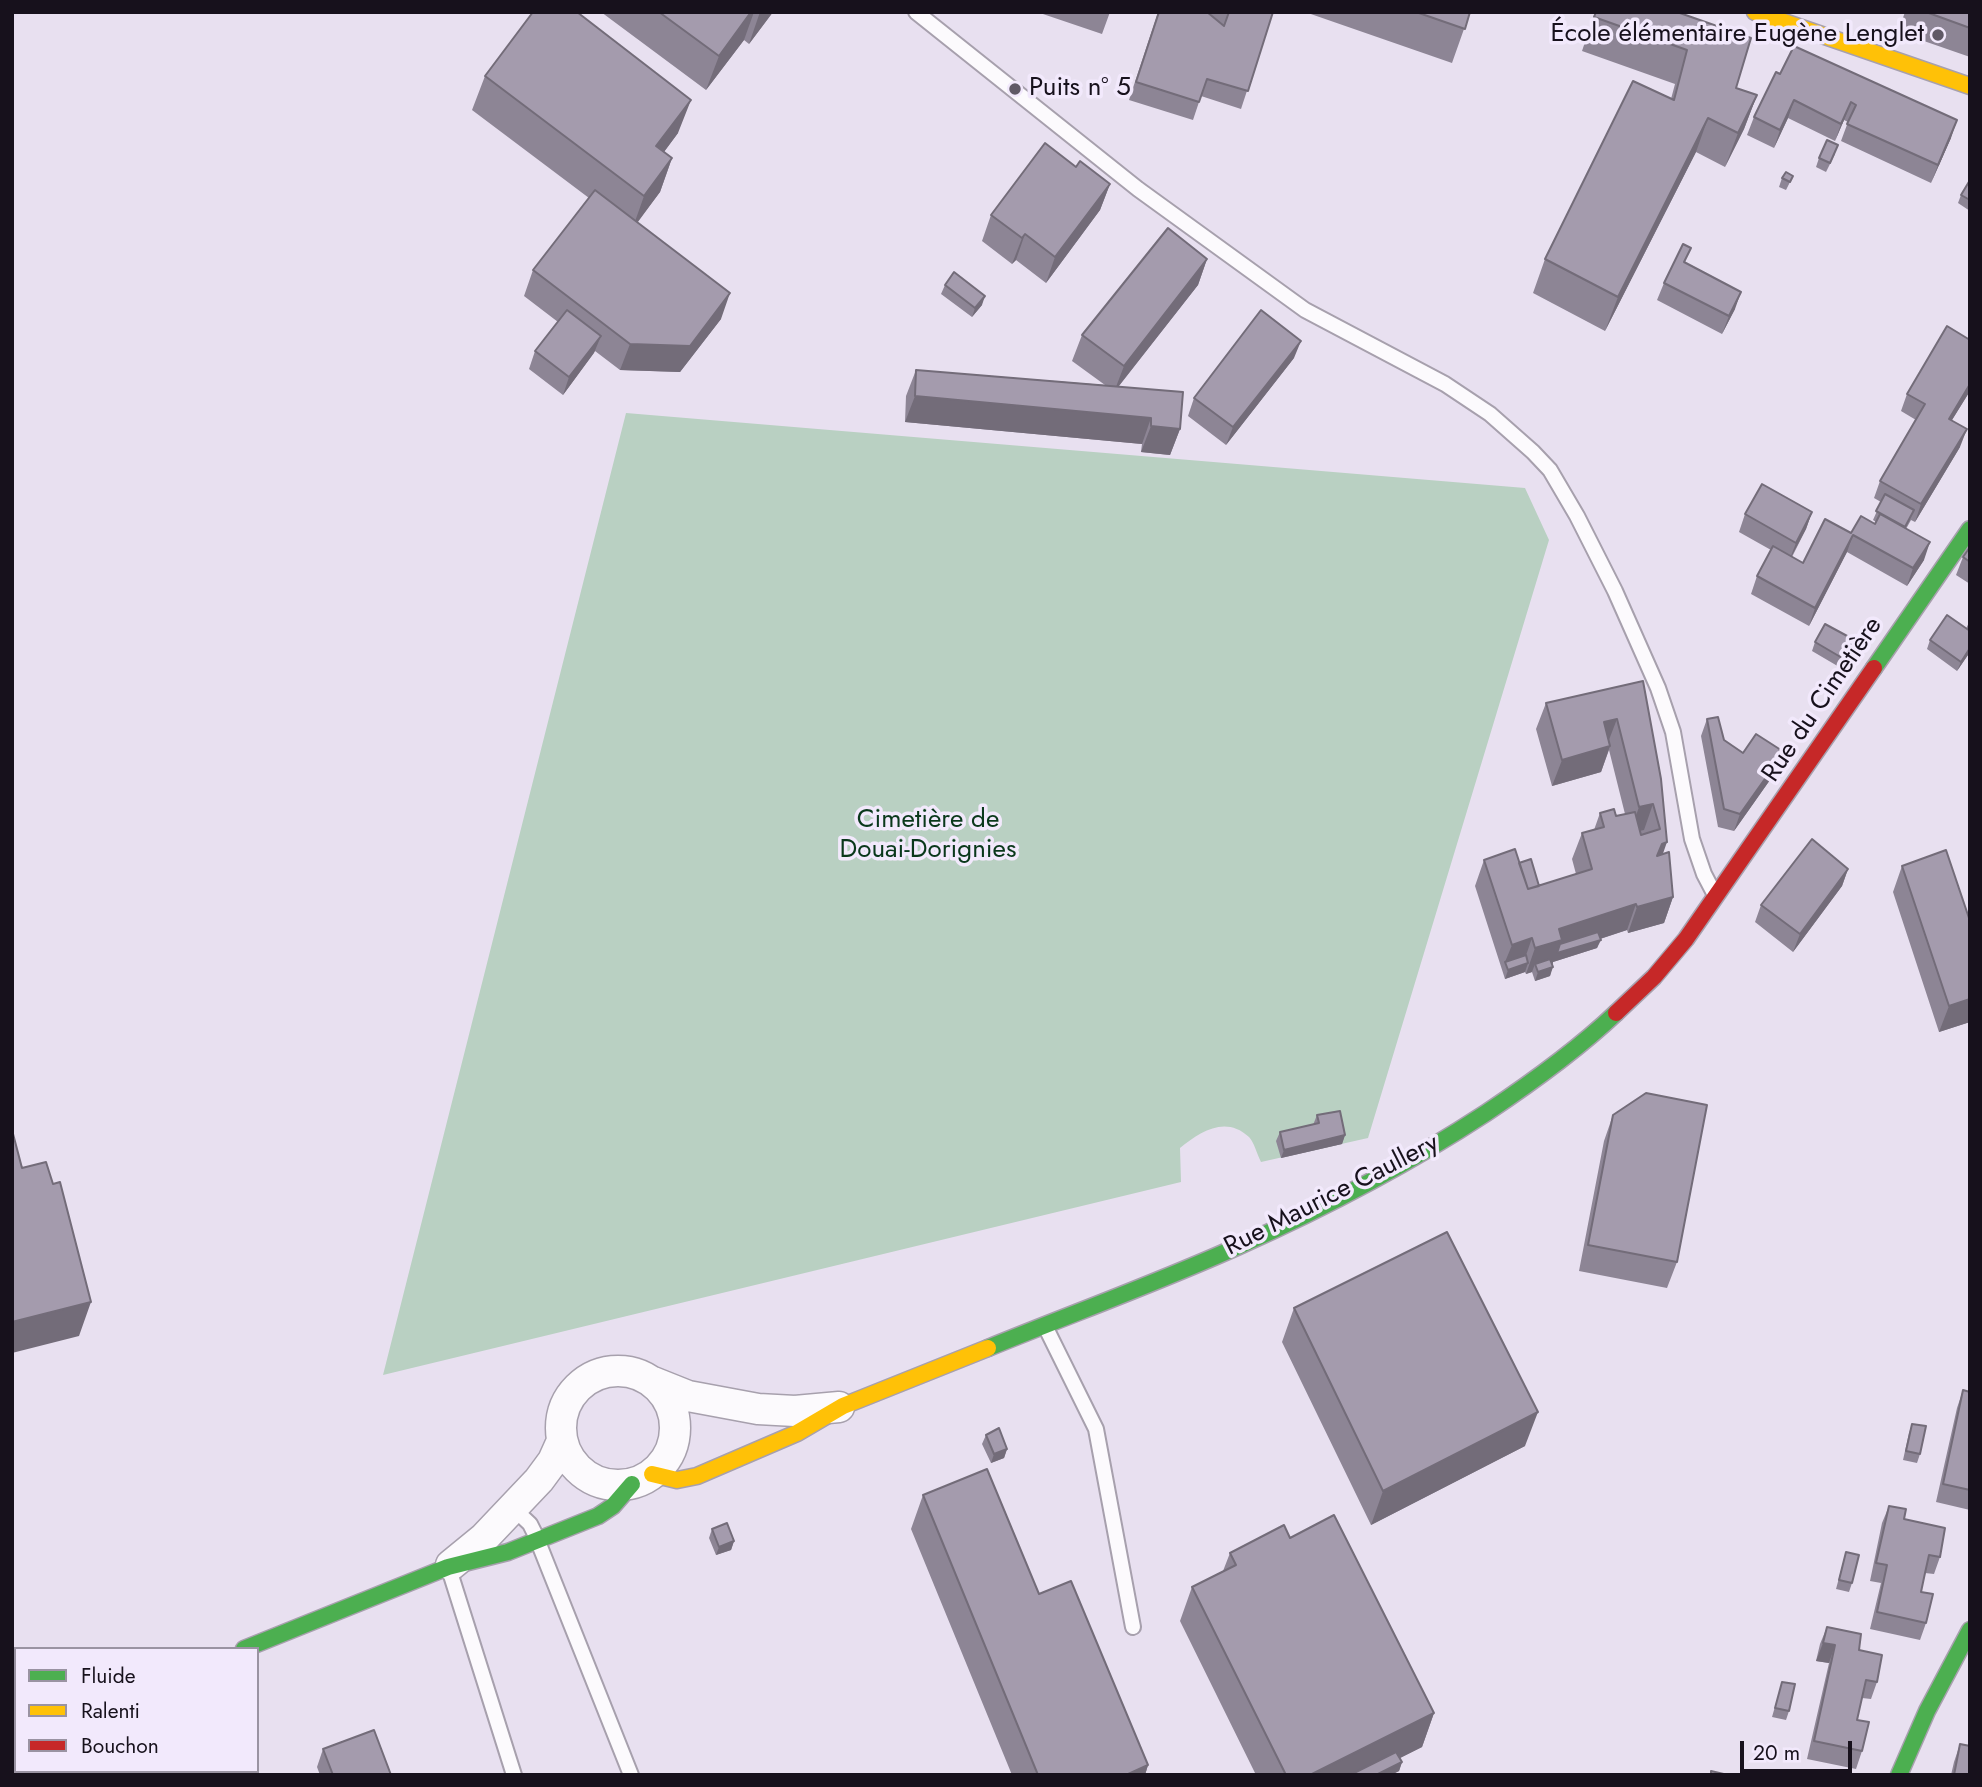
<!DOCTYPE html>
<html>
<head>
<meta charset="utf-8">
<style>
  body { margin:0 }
  #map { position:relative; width:1982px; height:1787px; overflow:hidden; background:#e8e0f0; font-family:Jost,sans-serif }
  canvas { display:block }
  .frame { position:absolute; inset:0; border:14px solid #17111c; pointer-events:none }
  .legend { position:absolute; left:14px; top:1647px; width:245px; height:126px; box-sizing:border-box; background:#f2e9fc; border:2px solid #9a93a2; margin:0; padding:9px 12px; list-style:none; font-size:21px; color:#17111c }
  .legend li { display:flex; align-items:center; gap:14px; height:35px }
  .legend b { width:35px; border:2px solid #9a93a2 }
  .scale { position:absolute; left:1740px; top:1741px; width:112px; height:32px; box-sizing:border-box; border:4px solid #17111c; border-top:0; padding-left:9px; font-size:21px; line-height:24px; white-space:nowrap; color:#17111c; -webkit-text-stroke:5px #f2e9fc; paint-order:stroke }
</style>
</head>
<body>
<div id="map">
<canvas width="1982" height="1787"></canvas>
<div class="frame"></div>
<ul class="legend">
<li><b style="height:9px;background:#4caf50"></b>Fluide</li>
<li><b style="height:9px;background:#ffc107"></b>Ralenti</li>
<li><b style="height:9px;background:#c62828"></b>Bouchon</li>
</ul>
<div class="scale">20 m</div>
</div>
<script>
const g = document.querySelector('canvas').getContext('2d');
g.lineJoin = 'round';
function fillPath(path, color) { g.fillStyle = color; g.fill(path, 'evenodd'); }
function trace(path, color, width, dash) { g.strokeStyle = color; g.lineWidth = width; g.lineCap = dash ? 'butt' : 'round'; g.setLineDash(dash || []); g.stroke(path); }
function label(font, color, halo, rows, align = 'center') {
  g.font = font + ' Jost,sans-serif'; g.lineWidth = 7; g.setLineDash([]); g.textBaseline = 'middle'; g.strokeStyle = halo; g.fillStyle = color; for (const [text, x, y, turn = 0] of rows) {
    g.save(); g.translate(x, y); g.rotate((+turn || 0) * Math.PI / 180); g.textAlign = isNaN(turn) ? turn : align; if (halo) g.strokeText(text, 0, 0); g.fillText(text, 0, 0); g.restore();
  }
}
const green = new Path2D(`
  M 626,413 L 1525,488 L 1549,540 L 1368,1138 L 1261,1162 C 1257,1154 1254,1142 1249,1137 C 1225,1115 1200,1132 1180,1148 L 1181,1182 L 383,1375 Z`);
const lane = new Path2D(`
  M 916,12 L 1138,189 L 1305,310 L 1445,384 L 1490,414 L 1533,452 L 1550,470 L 1577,516 L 1615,591 L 1658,688 L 1673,732 L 1692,839 L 1704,874 L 1715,895
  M 1045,1326 L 1096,1429 L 1133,1627
  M 513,1508 L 530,1524 L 535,1534 L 631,1775
  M 449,1569 L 514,1775
  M 183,1771 L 185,1775`);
const street = new Path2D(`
  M561 1428a57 57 0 1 1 114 0a57 57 0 1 1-114 0Z
  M 653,1382 L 688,1396 L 758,1409 L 795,1411 L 839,1407
  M 451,1565 L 484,1538 L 539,1480 L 553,1461 L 562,1441
  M 12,1742 L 16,1741`);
const fast = new Path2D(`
  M 1874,668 L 1970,529
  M 988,1348 C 1071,1314 1157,1283 1239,1246 C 1324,1208 1408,1164 1486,1113 C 1531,1083 1577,1050 1616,1013
  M 244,1649 L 448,1567 L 508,1552 L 598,1516 L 613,1506 L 632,1484
  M 1899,1775 L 1927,1711 L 1970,1630`);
const slow = new Path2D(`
  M 1755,12 L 1970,86
  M 652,1474 L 677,1480 L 697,1476 L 797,1433 L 843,1406 L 988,1348`);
const jam = new Path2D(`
  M 1616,1013 L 1654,977 L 1686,939 L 1874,668`);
const wall = new Path2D(`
  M 601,12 L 773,12 L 749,44 L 744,40 L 706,90 Z
  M 1037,12 L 1110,12 L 1102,34 Z
  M 1158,12 L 1273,12 L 1241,109 L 1201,96 L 1193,120 L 1129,100 Z
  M 1305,12 L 1470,12 L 1452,63 Z
  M 1595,12 L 1677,12 L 1736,88 L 1757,95 L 1744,129 L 1725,167 L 1696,152 L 1605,331 L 1533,293 L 1545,259 L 1671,99 L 1675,84 L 1582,51 Z
  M 1905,12 L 1970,12 L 1970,57 L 1898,32 Z
  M 1776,72 L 1951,138 L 1931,183 L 1841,141 L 1848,122 L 1844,120 L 1835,141 L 1788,118 L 1774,148 L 1747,135 L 1754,117 Z
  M 485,76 L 678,133 L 664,152 L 672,158 L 660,192 L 637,222 L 721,319 L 680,372 L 620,370 L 595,351 L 563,395 L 529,369 L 535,351 L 558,322 L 524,296 L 533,270 L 589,198 L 472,110 Z
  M 1835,154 L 1826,172 L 1816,167 L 1819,158 Z
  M 1793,176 L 1786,190 L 1779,187 L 1782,178 Z
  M 1970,180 L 1970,211 L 1958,203 L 1961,195 Z
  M 1110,184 L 1100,210 L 1046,283 L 1016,260 L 1012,264 L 982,241 L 991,215 Z
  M 1207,259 L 1198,285 L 1119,386 L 1180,429 L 1170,455 L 1141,452 L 1142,444 L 905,422 L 906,396 L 916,370 L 1105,385 L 1072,361 L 1082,335 Z
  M 1686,263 L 1735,309 L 1722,334 L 1657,300 L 1664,283 Z
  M 945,285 L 982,305 L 972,317 L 941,294 Z
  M 1970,340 L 1970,391 L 1952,420 L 1960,447 L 1915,522 L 1911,520 L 1906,529 L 1924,560 L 1907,586 L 1847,552 L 1809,626 L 1751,594 L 1757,576 L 1771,550 L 1739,532 L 1745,514 L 1812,512 L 1806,529 L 1792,557 L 1803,563 L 1851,533 L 1875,524 L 1876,522 L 1873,520 L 1881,502 L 1874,498 L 1880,481 L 1916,420 L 1901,411 L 1907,394 Z
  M 1294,358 L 1226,445 L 1188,416 L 1194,398 Z
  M 1970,547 L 1970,584 L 1956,575 L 1963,557 Z
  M 1970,620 L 1970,652 L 1957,671 L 1927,649 L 1930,640 L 1966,629 Z
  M 1815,642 L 1862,644 L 1859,653 L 1846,671 L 1812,651 Z
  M 1643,681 L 1663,854 L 1673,897 L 1664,923 L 1628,933 L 1627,930 L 1600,939 L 1597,948 L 1553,962 L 1550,976 L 1535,981 L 1532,972 L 1526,974 L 1525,972 L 1505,979 L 1475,886 L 1484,860 L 1519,863 L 1539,886 L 1576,874 L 1572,859 L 1582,833 L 1594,830 L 1600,813 L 1616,816 L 1625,814 L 1609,750 L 1601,772 L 1552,786 L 1536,729 L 1546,703 Z
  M 1707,719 L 1724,740 L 1743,753 L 1784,752 L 1777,770 L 1734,831 L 1718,827 L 1701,736 Z
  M 1902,866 L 1970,1022 L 1939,1032 L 1893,892 Z
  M 1848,869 L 1842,886 L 1793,952 L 1755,922 L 1761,905 Z
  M 1317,1115 L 1345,1135 L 1342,1144 L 1281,1158 L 1276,1141 L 1280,1132 L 1313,1125 Z
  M 1613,1115 L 1677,1262 L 1667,1288 L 1579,1271 L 1604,1141 Z
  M 1294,1308 L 1525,1446 L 1371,1525 L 1282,1342 Z
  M 1963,1390 L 1970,1392 L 1970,1510 L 1936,1502 L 1957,1408 Z
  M 1912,1424 L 1920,1454 L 1917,1463 L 1903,1460 L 1909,1433 Z
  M 986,1435 L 1007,1449 L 1004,1458 L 991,1463 L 982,1444 Z
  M 923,1495 L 1039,1594 L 1148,1765 L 1145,1775 L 1012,1775 L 911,1529 Z
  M 1889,1506 L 1904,1519 L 1940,1557 L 1934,1574 L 1925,1573 L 1921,1592 L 1926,1623 L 1920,1640 L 1870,1629 L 1881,1583 L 1870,1581 L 1882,1523 Z
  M 712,1529 L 734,1541 L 731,1550 L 716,1555 L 709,1538 Z
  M 1290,1538 L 1434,1713 L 1422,1747 L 1400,1758 L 1402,1762 L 1399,1771 L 1391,1775 L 1256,1775 L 1180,1621 L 1192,1587 L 1223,1571 L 1230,1553 Z
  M 1846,1552 L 1852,1583 L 1849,1592 L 1836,1589 Z
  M 1827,1627 L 1859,1650 L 1877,1682 L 1871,1699 L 1862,1698 L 1857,1720 L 1862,1751 L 1856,1769 L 1807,1759 L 1829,1663 L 1816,1661 L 1820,1644 Z
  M 1782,1682 L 1789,1711 L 1786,1720 L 1772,1717 Z
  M 1960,1744 L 1970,1775 L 1951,1775 L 1954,1762 Z
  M 323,1749 L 391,1775 L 320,1775 L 317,1767 Z`);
const shadedWall = new Path2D(`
  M 751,12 L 754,12 L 744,40 L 706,90 L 719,56 Z
  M 760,12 L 773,12 L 749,44 Z
  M 1757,95 L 1744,129 L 1725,167 L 1738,133 Z
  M 691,100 L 678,133 L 643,180 L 656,146 Z
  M 1794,100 L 1788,118 L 1774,148 L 1780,130 Z
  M 1851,102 L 1844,120 L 1835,141 L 1841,124 Z
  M 1708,118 L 1696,152 L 1605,331 L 1618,297 Z
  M 1957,120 L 1951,138 L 1931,183 L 1938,165 Z
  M 672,158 L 660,192 L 632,230 L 644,196 Z
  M 1110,184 L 1100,210 L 1046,283 L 1055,257 Z
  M 1025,234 L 1016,260 L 1012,264 L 1022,238 Z
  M 1207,259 L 1198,285 L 1114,392 L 1124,366 Z
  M 1741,292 L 1735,309 L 1722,334 L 1729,316 Z
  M 730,293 L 721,319 L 680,372 L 620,370 L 630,344 Z
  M 985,296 L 982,305 L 972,317 L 975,308 Z
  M 601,336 L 594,353 L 563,395 L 569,377 Z
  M 1301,341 L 1294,358 L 1226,445 L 1233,427 Z
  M 1970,384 L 1970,391 L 1942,436 L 1949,419 Z
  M 915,396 L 1151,418 L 1142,444 L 905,422 Z
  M 1151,426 L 1180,429 L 1170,455 L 1141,452 Z
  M 1967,429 L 1960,447 L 1915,522 L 1921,504 Z
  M 1812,512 L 1806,529 L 1789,561 L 1796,543 Z
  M 1853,535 L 1847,552 L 1809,626 L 1815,608 Z
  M 1930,542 L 1924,560 L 1907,586 L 1913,568 Z
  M 1862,644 L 1859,653 L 1846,671 L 1849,662 Z
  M 1970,648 L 1970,652 L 1957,671 L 1961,662 Z
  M 1617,719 L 1607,745 L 1604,722 Z
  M 1610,746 L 1601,772 L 1552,786 L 1562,760 Z
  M 1784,752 L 1777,770 L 1734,831 L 1740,814 Z
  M 1653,804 L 1644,830 L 1630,833 L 1639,807 Z
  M 1667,842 L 1658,868 L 1647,882 L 1662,844 Z
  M 1848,869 L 1842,886 L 1793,952 L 1800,934 Z
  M 1673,897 L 1664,923 L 1628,933 L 1637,907 Z
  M 1636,904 L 1627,930 L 1557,953 L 1601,940 L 1597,948 L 1553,962 L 1552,966 L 1535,964 L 1532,972 L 1526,974 L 1535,948 L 1559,929 Z
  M 1532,938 L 1523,964 L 1505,962 L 1512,945 Z
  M 1528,963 L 1525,972 L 1505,979 L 1508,970 Z
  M 1553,967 L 1550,976 L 1535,981 L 1538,972 Z
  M 1970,999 L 1970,1022 L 1939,1032 L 1949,1006 Z
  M 1345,1135 L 1342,1144 L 1281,1158 L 1284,1150 Z
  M 91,1302 L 79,1336 L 12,1353 L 12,1322 Z
  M 1538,1412 L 1525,1446 L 1371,1525 L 1383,1491 Z
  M 1007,1449 L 1004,1458 L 991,1463 L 994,1454 Z
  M 734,1541 L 731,1550 L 716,1555 L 719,1547 Z
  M 1823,1643 L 1835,1645 L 1829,1663 L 1816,1661 Z
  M 1434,1713 L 1422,1747 L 1366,1775 L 1310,1775 Z
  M 1402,1762 L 1399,1771 L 1391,1775 L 1376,1775 Z
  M 1148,1765 L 1145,1775 L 1126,1775 Z`);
const building = new Path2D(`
  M 533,12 L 577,12 L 691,100 L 656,146 L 672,158 L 644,196 L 485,76 Z
  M 659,12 L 751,12 L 719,56 Z
  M 1159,12 L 1207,12 L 1224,26 L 1229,12 L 1273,12 L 1248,91 L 1207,79 L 1199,102 L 1136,82 Z
  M 1416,12 L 1470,12 L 1465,29 Z
  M 1596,12 L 1677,12 L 1751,38 L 1736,88 L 1757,95 L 1738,133 L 1708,118 L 1618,297 L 1545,259 L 1633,81 L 1674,100 L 1687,50 L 1594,17 Z
  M 1926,12 L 1970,12 L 1970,28 Z
  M 1794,46 L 1957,120 L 1938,165 L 1847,124 L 1856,105 L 1851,102 L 1841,124 L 1794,100 L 1780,130 L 1754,117 L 1776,72 L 1780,74 Z
  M 1827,140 L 1838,145 L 1830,163 L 1819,158 Z
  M 1045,143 L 1076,167 L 1080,161 L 1110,184 L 1055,257 L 1025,234 L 1022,238 L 991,215 Z
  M 1786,172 L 1793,176 L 1790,182 L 1782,178 Z
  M 1970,180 L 1970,200 L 1961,195 Z
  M 595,190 L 730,293 L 690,346 L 630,344 L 533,270 Z
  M 1168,228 L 1207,259 L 1124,366 L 1082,335 Z
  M 1683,244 L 1691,248 L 1684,262 L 1741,292 L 1729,316 L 1664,283 Z
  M 954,272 L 985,296 L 975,308 L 945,285 Z
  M 567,310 L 601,336 L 569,377 L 535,351 Z
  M 1261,310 L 1301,341 L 1233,427 L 1194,398 Z
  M 1947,326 L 1970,340 L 1970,384 L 1949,419 L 1967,429 L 1921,504 L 1880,481 L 1925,404 L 1907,394 Z
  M 916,370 L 1183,392 L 1180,429 L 1151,426 L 1151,418 L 915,396 Z
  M 1762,484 L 1812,512 L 1796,543 L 1745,514 Z
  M 1885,494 L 1914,510 L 1905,527 L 1876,511 Z
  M 1880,514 L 1930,542 L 1913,568 L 1853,535 L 1815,608 L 1757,576 L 1773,546 L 1803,563 L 1825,519 L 1851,533 L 1861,516 L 1875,524 Z
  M 1970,547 L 1970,562 L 1963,557 Z
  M 1947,615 L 1970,631 L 1970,648 L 1961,662 L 1930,640 Z
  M 1825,624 L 1862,644 L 1849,662 L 1815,642 Z
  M 1643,681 L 1661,779 L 1667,842 L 1662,844 L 1657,856 L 1669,852 L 1673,897 L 1637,907 L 1636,904 L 1559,929 L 1562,940 L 1535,948 L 1532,938 L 1512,945 L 1484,860 L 1515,849 L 1528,889 L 1592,869 L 1582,833 L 1604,827 L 1600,813 L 1614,809 L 1616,816 L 1635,812 L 1641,835 L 1660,829 L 1653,804 L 1639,807 L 1617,719 L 1604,722 L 1610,746 L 1562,760 L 1546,703 Z
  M 1718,717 L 1724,740 L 1743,753 L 1756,734 L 1784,752 L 1740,814 L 1724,809 L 1707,719 Z
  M 1812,839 L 1848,869 L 1800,934 L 1761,905 Z
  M 1946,850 L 1970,921 L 1970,999 L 1949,1006 L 1902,866 Z
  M 1531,859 L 1539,886 L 1528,889 L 1519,863 Z
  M 1598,932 L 1601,940 L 1557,953 L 1560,944 Z
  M 1526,955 L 1528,963 L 1508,970 L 1505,962 Z
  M 1550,959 L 1553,967 L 1538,972 L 1535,964 Z
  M 1646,1093 L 1707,1105 L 1677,1262 L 1588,1245 L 1613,1115 Z
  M 1340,1111 L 1345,1135 L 1284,1150 L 1280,1132 L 1319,1123 L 1317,1115 Z
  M 12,1130 L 22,1168 L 46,1162 L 53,1184 L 60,1182 L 91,1302 L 12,1322 Z
  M 1447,1232 L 1538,1412 L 1383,1491 L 1294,1308 Z
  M 1963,1390 L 1970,1392 L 1970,1490 L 1943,1484 Z
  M 1912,1424 L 1926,1426 L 1920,1454 L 1906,1451 Z
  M 999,1428 L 1007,1449 L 994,1454 L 986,1435 Z
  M 987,1469 L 1039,1594 L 1071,1581 L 1148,1765 L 1126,1775 L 1038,1775 L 923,1495 Z
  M 1889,1506 L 1906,1509 L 1904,1519 L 1945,1528 L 1940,1557 L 1929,1555 L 1925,1573 L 1921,1592 L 1933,1594 L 1926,1623 L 1877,1612 L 1887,1565 L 1876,1563 Z
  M 1334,1515 L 1434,1713 L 1310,1775 L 1286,1775 L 1192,1587 L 1236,1565 L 1230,1553 L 1284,1525 L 1290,1538 Z
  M 727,1523 L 734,1541 L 719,1547 L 712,1529 Z
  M 1846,1552 L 1859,1555 L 1852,1583 L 1839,1580 Z
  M 1827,1627 L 1861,1634 L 1859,1650 L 1882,1655 L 1877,1682 L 1866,1680 L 1857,1720 L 1869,1722 L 1862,1751 L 1814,1741 L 1835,1645 L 1823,1643 Z
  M 1782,1682 L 1795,1684 L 1789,1711 L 1775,1708 Z
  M 374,1730 L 391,1775 L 333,1775 L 323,1749 Z
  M 1960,1744 L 1970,1746 L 1970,1775 L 1954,1775 Z
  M 1396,1752 L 1402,1762 L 1376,1775 L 1350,1775 Z
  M 1711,1771 L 1728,1775 L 1711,1775 Z`);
const markers = [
  [1938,35,7,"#605966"],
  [1015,89,7,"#605966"]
];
const poiNames = [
  ["École élémentaire Eugène Lenglet",1924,35],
  ["Puits n° 5",1029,89,"left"]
];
const streetNames = [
  ["Rue du Cimetière",1823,700,-56],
  ["Rue Maurice Caullery",1332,1196,-27]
];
const parkNames = [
  ["Cimetière de",928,821],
  ["Douai-Dorignies",928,851]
];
fillPath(green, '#b9d0c2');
trace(lane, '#a7a0ad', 18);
trace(street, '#a7a0ad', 33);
trace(fast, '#a7a0ad', 19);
trace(slow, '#a7a0ad', 19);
trace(jam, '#a7a0ad', 19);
trace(lane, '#fcfafd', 14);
trace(street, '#fcfafd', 30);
trace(fast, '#4caf50', 16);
trace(slow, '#ffc107', 16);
trace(jam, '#c62828', 16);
fillPath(wall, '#8d8595');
fillPath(shadedWall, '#736c79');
fillPath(building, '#a49bad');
trace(building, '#736c79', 2);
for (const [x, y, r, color] of markers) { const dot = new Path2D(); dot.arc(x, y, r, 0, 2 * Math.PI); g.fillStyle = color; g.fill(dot); trace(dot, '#f2e9fc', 2.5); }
label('26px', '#17111c', '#f2e9fc', poiNames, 'right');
label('26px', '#17111c', '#f2e9fc', streetNames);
label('26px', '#0a381b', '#f2e9fc', parkNames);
</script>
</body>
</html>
